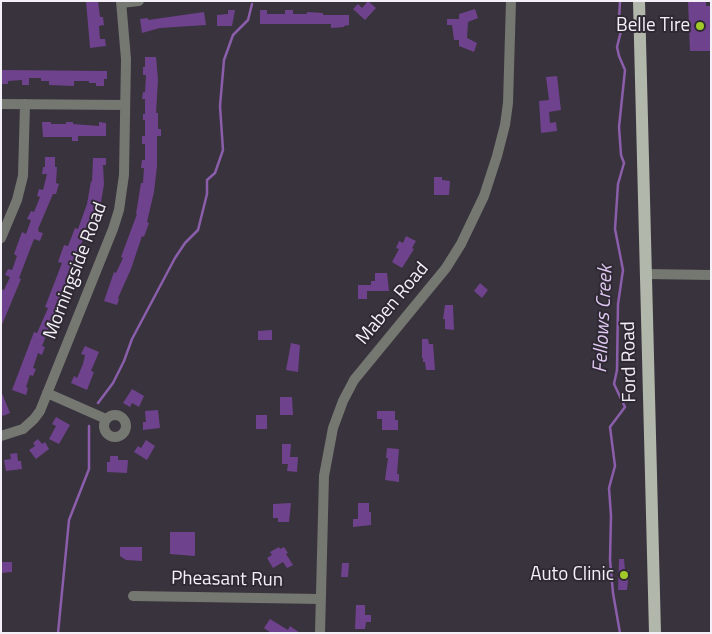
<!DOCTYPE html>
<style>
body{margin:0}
#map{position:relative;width:712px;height:634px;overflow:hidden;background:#39333d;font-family:"Titillium Web",sans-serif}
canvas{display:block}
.frame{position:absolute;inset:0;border:2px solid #f4f0f7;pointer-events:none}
</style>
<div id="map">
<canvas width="712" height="634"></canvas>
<div class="frame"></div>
</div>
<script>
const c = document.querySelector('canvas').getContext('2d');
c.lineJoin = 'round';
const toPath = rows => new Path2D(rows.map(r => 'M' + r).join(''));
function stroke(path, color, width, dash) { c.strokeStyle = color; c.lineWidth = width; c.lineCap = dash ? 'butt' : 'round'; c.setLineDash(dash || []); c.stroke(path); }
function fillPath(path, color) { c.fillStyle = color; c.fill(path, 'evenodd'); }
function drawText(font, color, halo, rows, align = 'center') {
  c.font = font + ' "Titillium Web",sans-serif'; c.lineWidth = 4; c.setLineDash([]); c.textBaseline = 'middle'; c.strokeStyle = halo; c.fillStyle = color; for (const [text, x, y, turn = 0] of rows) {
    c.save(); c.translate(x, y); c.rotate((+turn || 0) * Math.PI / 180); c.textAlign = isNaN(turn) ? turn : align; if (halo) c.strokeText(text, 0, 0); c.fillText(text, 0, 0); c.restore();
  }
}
stroke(toPath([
 [620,1,619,20,622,27,617,47,619,56,625,70,619,127,621,155,624,163,618,184,615,229,623,270,618,304,617,370,614,384,625,407,610,427,615,466,609,488,611,516,610,560,613,593,620,633],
 [98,403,113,383,124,361,132,339,175,258,185,243,198,230,207,194,207,180,215,173,223,150,220,106,224,60,233,35,248,20,252,4],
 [58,633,69,520,89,469,89,426]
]), '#8b5eac', 2.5);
fillPath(toPath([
 [86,1,98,1,100,17,103,17,104,25,99,26,100,39,105,39,106,46,90,48],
 [368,1,376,8,365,20,353,9,358,4,362,8],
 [688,1,706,1,706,6,711,6,710,51,690,51],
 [475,9,478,18,468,22,467,38,477,43,474,52,459,46,459,40,454,40,452,25,447,25,447,19,459,19,459,14],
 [228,10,235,10,232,26,217,26,217,15,228,14],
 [260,10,267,10,267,14,285,14,285,10,293,10,293,14,307,14,307,12,323,13,323,15,349,15,349,25,344,26,344,27,331,28,331,24,260,24],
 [204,12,206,25,160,28,142,33,140,19,148,18,148,20],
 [145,57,156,57,158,80,156,113,158,113,158,129,161,129,161,136,157,136,157,166,154,192,147,222,149,223,144,237,142,236,131,269,118,298,119,299,117,305,104,301,114,272,116,273,123,258,121,257,137,214,136,214,141,183,143,183,144,168,141,168,142,160,145,160,145,144,142,144,142,136,145,136,145,120,143,120,143,114,145,114,145,99,142,99,143,92,145,92,146,75,143,75,143,67,145,67],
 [1,70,107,71,107,79,104,79,104,86,96,86,96,83,89,83,89,81,74,81,74,86,49,85,49,81,41,81,41,78,29,78,29,85,22,85,22,80,8,81,8,84,1,84],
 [557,76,561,110,549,112,550,123,556,122,557,131,541,133,539,101,549,100,546,77],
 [42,122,51,122,51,124,66,124,66,122,73,122,73,124,99,126,99,122,106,123,106,136,78,136,78,141,72,141,72,137,43,137],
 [45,157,55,157,55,167,57,167,56,183,59,184,56,194,53,194,38,229,39,232,43,233,40,241,34,239,19,278,21,279,1,327,1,289,4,290,10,277,5,275,8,269,12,270,17,256,14,254,22,232,26,234,31,220,27,219,31,211,34,212,40,197,37,196,39,189,43,190,47,174,42,174,43,167,45,167],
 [93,158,106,158,106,165,103,165,104,184,101,202,86,238,84,237,79,249,83,250,81,258,75,255,66,281,70,283,67,290,65,289,60,302,63,303,60,310,59,310,50,332,48,331,42,346,45,347,42,355,38,353,33,368,36,369,33,376,30,375,26,387,28,388,26,395,12,390,34,332,37,333,48,308,45,307,62,263,58,262,64,245,68,246,75,228,78,229,87,204,91,181,92,182],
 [434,177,442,177,442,180,450,181,449,195,434,195],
 [406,236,416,241,412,248,414,249,402,268,392,262,399,249,396,248,399,241,403,243],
 [375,273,387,273,389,291,367,291,367,299,358,299,358,285,371,285,371,281,375,281],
 [480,283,488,290,482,298,474,291],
 [445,305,453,305,454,330,445,329,445,319,443,319],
 [272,330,272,340,258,340,258,331],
 [422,339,428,339,429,344,433,344,435,370,426,370,425,362,423,362,423,358,422,358],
 [291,343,300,345,298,372,286,370],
 [85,346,99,352,91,371,94,372,87,390,71,383,74,376,77,378,83,364,85,355,81,354],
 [132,389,144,396,139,407,132,403,130,407,123,403],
 [1,391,10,413,3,416,1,413],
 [280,397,292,397,293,415,280,415],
 [158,410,160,428,143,430,143,422,146,422,145,411],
 [377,411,395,411,395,420,398,420,398,430,382,430,382,419,377,419],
 [256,415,267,415,267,429,256,429],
 [56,417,70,425,59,444,49,439,56,426,52,424],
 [38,439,42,444,45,442,49,449,36,459,29,450,35,446,33,443],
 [146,440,155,446,147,460,134,452,138,446,141,448],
 [282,444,291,444,290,457,298,457,297,472,287,471,288,464,282,464],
 [387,448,399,449,397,474,399,474,399,482,385,480,388,458,386,458],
 [17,453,18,461,21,461,22,469,6,471,4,460,11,459,10,454],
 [110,456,118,456,118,460,128,460,127,473,107,472,107,462,110,462],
 [291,503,289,522,278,522,278,518,273,518,273,504],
 [358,503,369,503,369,512,371,512,371,525,353,527,353,519,358,519],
 [170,532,195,532,195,556,170,554],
 [120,547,142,547,142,561,126,560,120,556],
 [279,547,280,549,284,547,288,553,286,554,293,565,287,568,283,562,273,568,267,558,272,555,270,552],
 [619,559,624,559,625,570,629,570,627,590,618,590],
 [1,562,12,562,12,572,1,573],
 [342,563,349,563,348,577,341,577],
 [356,605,365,605,365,615,371,615,371,622,366,622,365,629,355,629],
 [270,619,288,630,290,626,300,633,271,633,264,628]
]), '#6f428d');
stroke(toPath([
 [121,3,139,1],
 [1,104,125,105],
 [1,238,17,200,23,176,25,104],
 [647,274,711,275],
 [47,393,106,419],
 '104 426a11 11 0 1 1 22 0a11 11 0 1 1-22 0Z',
 [1,436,23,429,34,419,40,411,113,229,119,210,124,175,126,59,121,1],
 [133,596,320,599],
 [320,633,324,476,333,428,343,401,354,380,446,268,461,244,484,196,497,156,505,125,508,103,511,1]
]), '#757771', 10);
stroke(toPath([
 [639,1,655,633]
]), '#b2b7ab', 12);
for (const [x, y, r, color] of [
 [700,26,5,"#a1c92a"],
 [624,575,5,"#a1c92a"]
]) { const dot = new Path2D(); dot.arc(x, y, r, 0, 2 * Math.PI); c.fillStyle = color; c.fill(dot); stroke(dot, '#2f2933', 2); }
drawText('19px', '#f4f0f7', '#2f2933', [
 ["Belle Tire",690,26],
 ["Auto Clinic",614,575]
], 'right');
drawText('19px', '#f4f0f7', '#2f2933', [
 ["Morningside Road",76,271,-69],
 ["Maben Road",393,304,-50],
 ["Ford Road",630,362,-91],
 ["Pheasant Run",227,580,1]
]);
drawText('italic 20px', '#dfc8f2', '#2f2933', [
 ["Fellows Creek",604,319,-87]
]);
</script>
